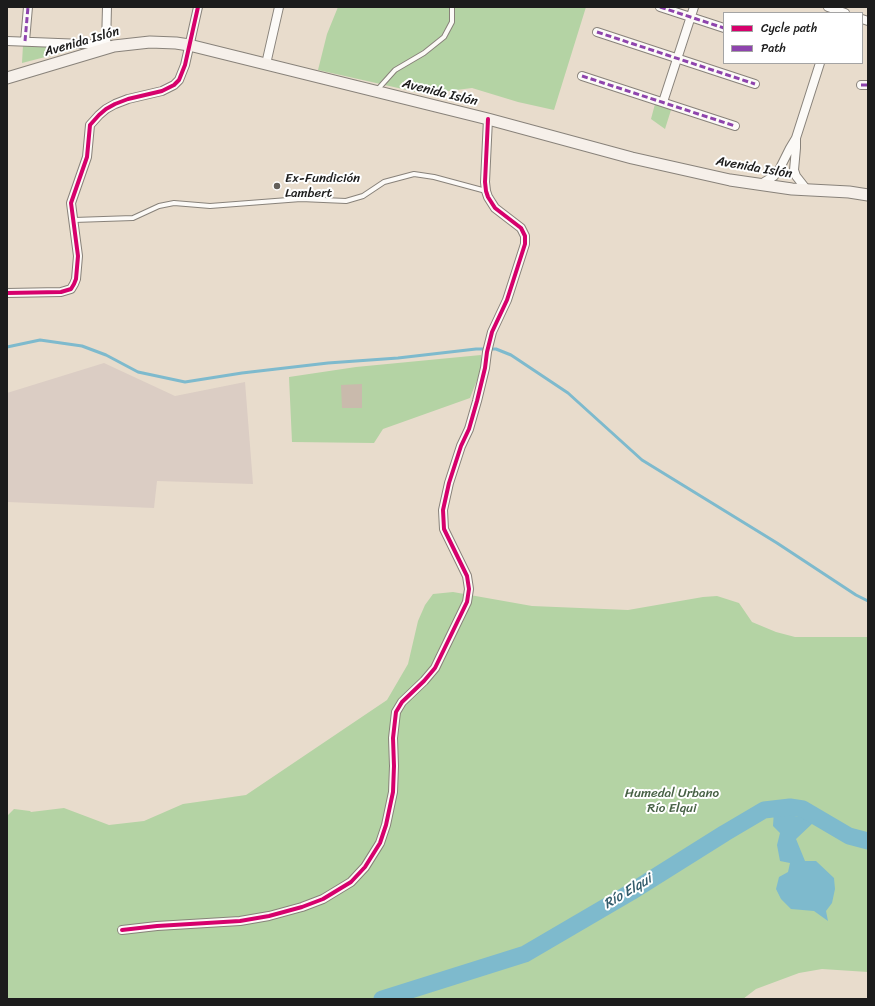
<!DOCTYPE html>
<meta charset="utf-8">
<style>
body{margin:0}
#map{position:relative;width:875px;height:1006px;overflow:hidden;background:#e8dccc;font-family:Sriracha,sans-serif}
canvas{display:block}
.frame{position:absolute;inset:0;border:8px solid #1c1c1c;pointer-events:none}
.legend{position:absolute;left:723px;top:12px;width:140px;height:52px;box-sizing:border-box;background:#fff;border:1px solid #a4a4a4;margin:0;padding:5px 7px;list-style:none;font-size:12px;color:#1c1c1c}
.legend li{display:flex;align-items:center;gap:8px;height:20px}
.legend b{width:20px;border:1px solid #a4a4a4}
</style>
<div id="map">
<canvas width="875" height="1006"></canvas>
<div class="frame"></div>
<ul class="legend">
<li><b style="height:5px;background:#d6006c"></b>Cycle path</li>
<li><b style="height:5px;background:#8e44ad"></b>Path</li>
</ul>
</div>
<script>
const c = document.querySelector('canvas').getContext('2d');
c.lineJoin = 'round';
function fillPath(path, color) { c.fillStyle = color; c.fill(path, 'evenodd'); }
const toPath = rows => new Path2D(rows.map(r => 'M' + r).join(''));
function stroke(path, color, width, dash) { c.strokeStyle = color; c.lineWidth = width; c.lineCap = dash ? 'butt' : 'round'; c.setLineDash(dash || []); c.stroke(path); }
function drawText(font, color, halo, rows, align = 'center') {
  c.font = font + ' Sriracha,sans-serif'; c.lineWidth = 4; c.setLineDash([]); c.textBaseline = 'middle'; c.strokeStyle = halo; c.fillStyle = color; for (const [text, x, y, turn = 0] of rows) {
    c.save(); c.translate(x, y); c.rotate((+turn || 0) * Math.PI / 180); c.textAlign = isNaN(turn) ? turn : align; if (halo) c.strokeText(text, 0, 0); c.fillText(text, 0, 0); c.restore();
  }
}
fillPath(toPath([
 [104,363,175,396,245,382,253,484,157,481,154,508,7,502,7,393]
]), '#dbcdc4');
fillPath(toPath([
 [338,7,586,7,554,110,518,102,472,88,425,94,318,70,327,34],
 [23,45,76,49,22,63],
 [655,104,671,110,665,129,651,119],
 [481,355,481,370,470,398,383,429,374,443,292,442,289,377,356,367],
 [453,592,532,606,628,610,703,597,717,596,739,603,752,622,776,632,795,637,868,637,868,972,822,969,799,973,756,989,743,999,7,999,7,816,14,809,30,811,31,812,64,808,109,825,144,821,183,804,246,795,387,700,408,664,418,621,425,605,433,594]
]), '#b4d3a4');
fillPath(toPath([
 [774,810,798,817,806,816,814,822,796,839,805,861,816,861,834,878,835,889,832,903,826,911,828,921,814,911,791,909,781,899,776,889,779,877,788,872,790,863,780,861,777,845,780,833,773,826]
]), '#7ebacd');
stroke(toPath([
 [7,347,40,340,82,346,106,355,138,372,185,382,242,373,328,363,398,358,476,349,496,349,511,355,568,393,642,460,777,543,856,595,868,601]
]), '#7ebacd', 3);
stroke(toPath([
 [382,999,525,954,631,892,725,833,764,810,790,807,803,809,849,836,868,841]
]), '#7ebacd', 17);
fillPath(toPath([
 [362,384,362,408,342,408,341,385]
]), '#c9baac');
const lane = toPath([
 [378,89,395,70,424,53,444,37,452,22,452,7],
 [74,220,133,218,159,206,174,203,210,206,301,199,346,201,363,196,384,182,414,174,434,177,486,191]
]);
const street = toPath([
 [660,7,724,28],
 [828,7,845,13],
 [862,19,868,21],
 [597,32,755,84],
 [7,41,109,45],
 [25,41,28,7],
 [106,45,107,7],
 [266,64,279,7],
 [582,76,735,126],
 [861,85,868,85],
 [663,102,694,7],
 [796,138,796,148,794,170,796,176,807,190],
 [761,184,774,176,780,168,790,148,796,138,820,63],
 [7,293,61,292,71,289,74,284,76,279,78,256,71,203,87,157,90,125,99,115,106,109,115,104,128,99,162,91,174,85,179,80,185,65,198,7],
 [122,930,157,926,240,921,269,916,302,907,323,899,351,882,365,867,380,843,386,825,393,792,394,766,393,738,396,712,402,702,424,681,435,668,467,602,469,589,467,576,444,529,443,510,449,483,461,446,469,429,477,401,485,368,487,352,492,332,507,300,525,244,525,236,521,228,495,208,488,197,486,191,485,182,488,119]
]);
const secondary = toPath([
 [7,78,114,46,150,42,176,43,189,45,488,119,632,158,730,180,792,189,849,192,868,195]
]);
stroke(lane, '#88827a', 6);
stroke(street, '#88827a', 10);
stroke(secondary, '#88827a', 13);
stroke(lane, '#fcfaf7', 4);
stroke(street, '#fcfaf7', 8);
stroke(secondary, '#f6f0ea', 11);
stroke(toPath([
 [660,7,724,28],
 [597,32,755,84],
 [25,41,28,7],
 [582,76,735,126],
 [861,85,868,85]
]), '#8e44ad', 3, [6, 3]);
stroke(toPath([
 [7,293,61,292,71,289,74,284,76,279,78,256,71,203,87,157,90,125,99,115,106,109,115,104,128,99,162,91,174,85,179,80,185,65,198,7],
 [122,930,157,926,240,921,269,916,302,907,323,899,351,882,365,867,380,843,386,825,393,792,394,766,393,738,396,712,402,702,424,681,435,668,467,602,469,589,467,576,444,529,443,510,449,483,461,446,469,429,477,401,485,368,487,352,492,332,507,300,525,244,525,236,521,228,495,208,488,197,486,191,485,182,488,119]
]), '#d6006c', 4);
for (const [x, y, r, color] of [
 [277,186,4,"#635f5a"]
]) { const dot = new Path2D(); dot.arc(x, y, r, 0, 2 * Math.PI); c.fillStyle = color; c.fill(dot); stroke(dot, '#fff', 1.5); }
drawText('13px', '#1c1c1c', '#fff', [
 ["Avenida Islón",82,42,-16],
 ["Avenida Islón",440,93,14],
 ["Avenida Islón",754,168,10]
]);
drawText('13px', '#1c1c1c', '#fff', [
 ["Ex-Fundición",285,179],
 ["Lambert",285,194]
], 'left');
drawText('13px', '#486246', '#fff', [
 ["Humedal Urbano",672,794],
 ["Río Elqui",672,809]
]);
drawText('italic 14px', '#335c6c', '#fff', [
 ["Río Elqui",628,892,-31]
]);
</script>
